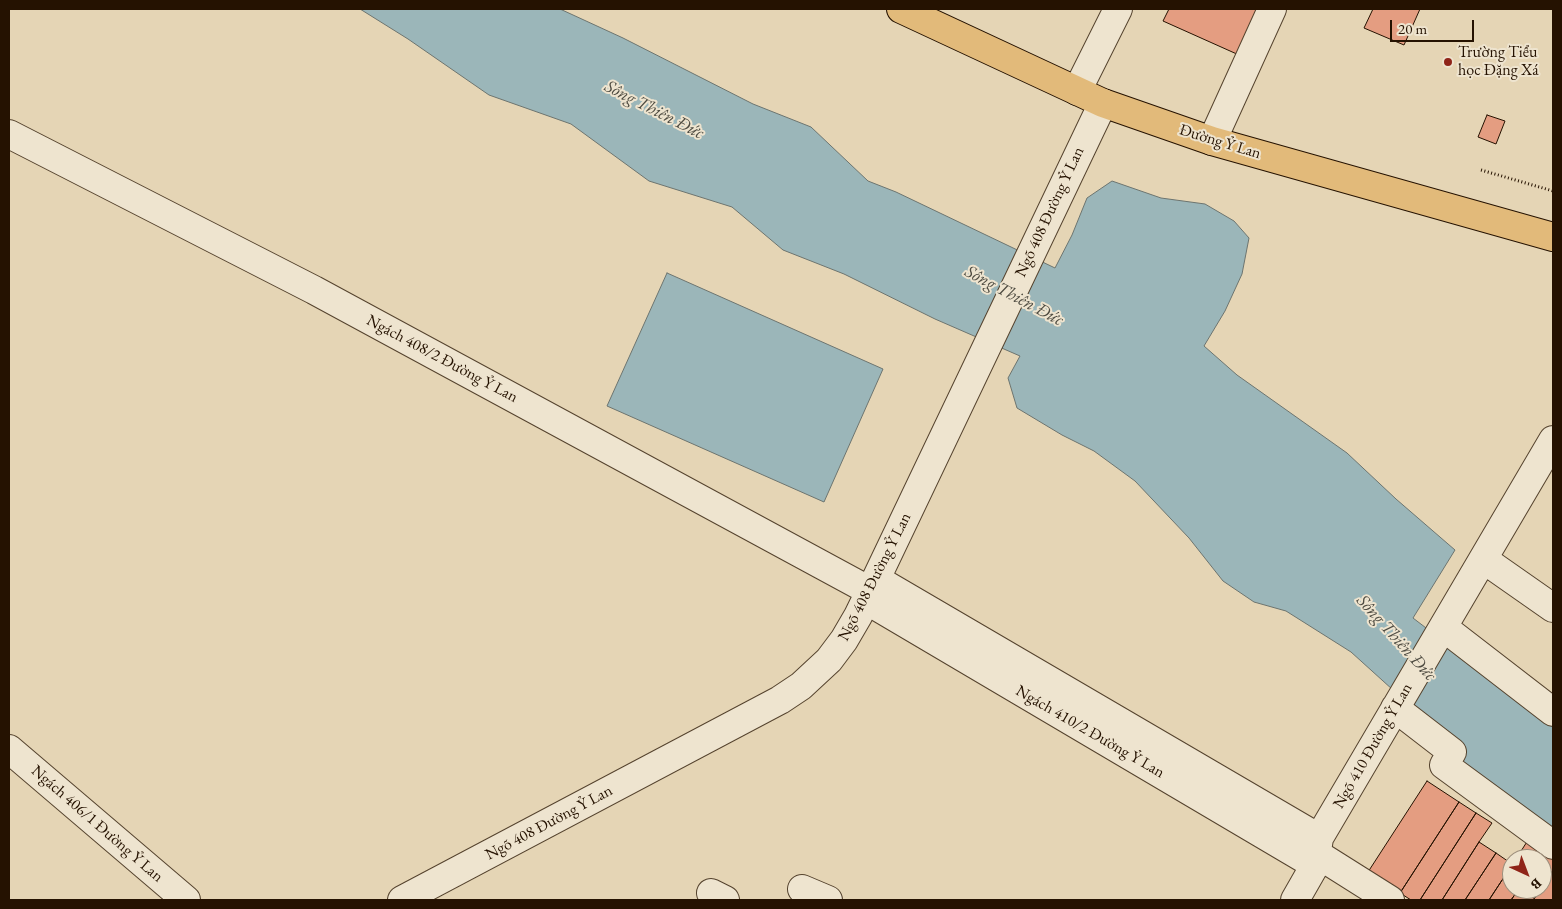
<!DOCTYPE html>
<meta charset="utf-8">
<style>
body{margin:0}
#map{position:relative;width:1562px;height:909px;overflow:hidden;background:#e5d5b5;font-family:"EB Garamond",serif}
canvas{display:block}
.frame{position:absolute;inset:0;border:10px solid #251201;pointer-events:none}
.north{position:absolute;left:1502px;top:849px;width:50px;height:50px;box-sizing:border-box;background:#eee4cf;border:1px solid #9e907d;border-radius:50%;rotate:137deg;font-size:14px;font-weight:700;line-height:20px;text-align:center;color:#251201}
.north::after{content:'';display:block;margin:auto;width:18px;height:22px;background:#8f2418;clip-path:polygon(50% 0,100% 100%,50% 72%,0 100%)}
.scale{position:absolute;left:1390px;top:20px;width:84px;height:22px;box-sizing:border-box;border:2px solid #251201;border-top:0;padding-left:6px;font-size:15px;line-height:18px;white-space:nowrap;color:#251201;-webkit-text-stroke:4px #eee4cf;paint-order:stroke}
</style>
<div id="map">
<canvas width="1562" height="909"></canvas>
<div class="frame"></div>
<div class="north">B</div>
<div class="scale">20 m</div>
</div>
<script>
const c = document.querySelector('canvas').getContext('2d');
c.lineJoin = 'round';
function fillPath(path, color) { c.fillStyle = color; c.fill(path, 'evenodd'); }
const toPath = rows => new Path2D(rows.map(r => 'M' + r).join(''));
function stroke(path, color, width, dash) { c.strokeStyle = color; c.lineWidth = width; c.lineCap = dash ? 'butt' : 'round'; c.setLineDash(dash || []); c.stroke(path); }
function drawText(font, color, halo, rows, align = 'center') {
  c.font = font + ' "EB Garamond",serif'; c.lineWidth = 4; c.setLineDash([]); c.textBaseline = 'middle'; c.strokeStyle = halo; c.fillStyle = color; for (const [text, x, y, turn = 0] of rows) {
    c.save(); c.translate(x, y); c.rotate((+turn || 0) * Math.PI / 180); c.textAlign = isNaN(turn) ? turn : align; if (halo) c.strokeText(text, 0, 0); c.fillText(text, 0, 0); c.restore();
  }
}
const water = toPath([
 [360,9,560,9,623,38,753,104,811,127,868,181,896,192,1055,268,1072,235,1087,198,1112,181,1161,198,1205,204,1234,221,1249,238,1242,274,1225,311,1204,346,1237,375,1347,453,1396,499,1455,550,1413,618,1553,725,1553,840,1448,760,1456,747,1351,652,1286,611,1254,602,1223,581,1189,538,1135,481,1094,451,1062,435,1017,408,1008,378,1020,356,935,319,844,274,783,250,732,207,649,181,571,124,489,95,408,39,360,9],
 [667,273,883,369,824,502,607,406,667,273]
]);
fillPath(water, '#9bb6b9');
stroke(water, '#6c746f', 1);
const building = toPath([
 [1169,9,1260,9,1239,55,1163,21,1169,9],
 [1373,9,1420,9,1404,45,1364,28,1373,9],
 [1487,115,1505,121,1496,144,1478,137,1487,115],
 [1427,781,1459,802,1400,893,1368,872,1427,781],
 [1459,802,1476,813,1420,900,1411,900,1400,893,1459,802],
 [1476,813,1492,823,1479,842,1442,900,1420,900,1476,813],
 [1530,837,1546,847,1538,859,1516,859,1530,837],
 [1479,842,1496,853,1465,900,1442,900,1479,842],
 [1546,847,1553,852,1553,870,1542,887,1542,859,1538,859,1546,847],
 [1496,853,1512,864,1512,865,1489,900,1465,900,1496,853],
 [1512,865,1512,889,1519,889,1511,900,1489,900,1512,865],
 [1553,870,1553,900,1533,900,1542,889,1553,870],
 [1519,889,1541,889,1533,900,1511,900,1519,889]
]);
fillPath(building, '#e49d81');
stroke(building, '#251201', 1);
const minor = toPath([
 [1077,91,1118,9],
 [9,134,314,290,870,591],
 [1212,141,1272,9],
 [1483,559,1553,608],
 [876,579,1319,838],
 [866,600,1315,865],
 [1443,627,1553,712],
 [1395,708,1452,752,1444,765,1553,845],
 [9,749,186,900],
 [1317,854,1390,900],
 [802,889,828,900],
 [711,893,725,900],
 [402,900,780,700,801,686,829,660,844,640,858,616,876,579,1103,103],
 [1295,900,1315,865,1319,838,1553,440]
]);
const major = toPath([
 [901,9,1103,103,1212,141,1553,237]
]);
stroke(minor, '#55432e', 30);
stroke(major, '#251201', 30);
stroke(toPath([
 [1481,170,1553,191]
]), '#251201', 3, [1, 2.5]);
stroke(minor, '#eee4cf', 28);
stroke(major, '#e2ba7a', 28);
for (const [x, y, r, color] of [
 [1448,62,5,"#8f2418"]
]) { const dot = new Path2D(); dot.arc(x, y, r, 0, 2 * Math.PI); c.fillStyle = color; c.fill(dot); stroke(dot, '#eee4cf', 2); }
drawText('16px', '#251201', '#eee4cf', [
 ["Trường Tiểu",1458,53],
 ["học Đặng Xá",1458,71]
], 'left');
drawText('16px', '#251201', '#eee4cf', [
 ["Đường Ỷ Lan",1220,142,17],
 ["Ngõ 408 Đường Ỷ Lan",1050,212,-65],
 ["Ngách 408/2 Đường Ỷ Lan",442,359,28],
 ["Ngõ 408 Đường Ỷ Lan",875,577,-63],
 ["Ngách 410/2 Đường Ỷ Lan",1090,732,30],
 ["Ngõ 410 Đường Ỷ Lan",1373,746,-60],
 ["Ngõ 408 Đường Ỷ Lan",549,823,-28],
 ["Ngách 406/1 Đường Ỷ Lan",97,824,41]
]);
drawText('italic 18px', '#4e4b41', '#eee4cf', [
 ["Sông Thiên Đức",654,110,27],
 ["Sông Thiên Đức",1014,296,28],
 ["Sông Thiên Đức",1396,638,48]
]);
</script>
